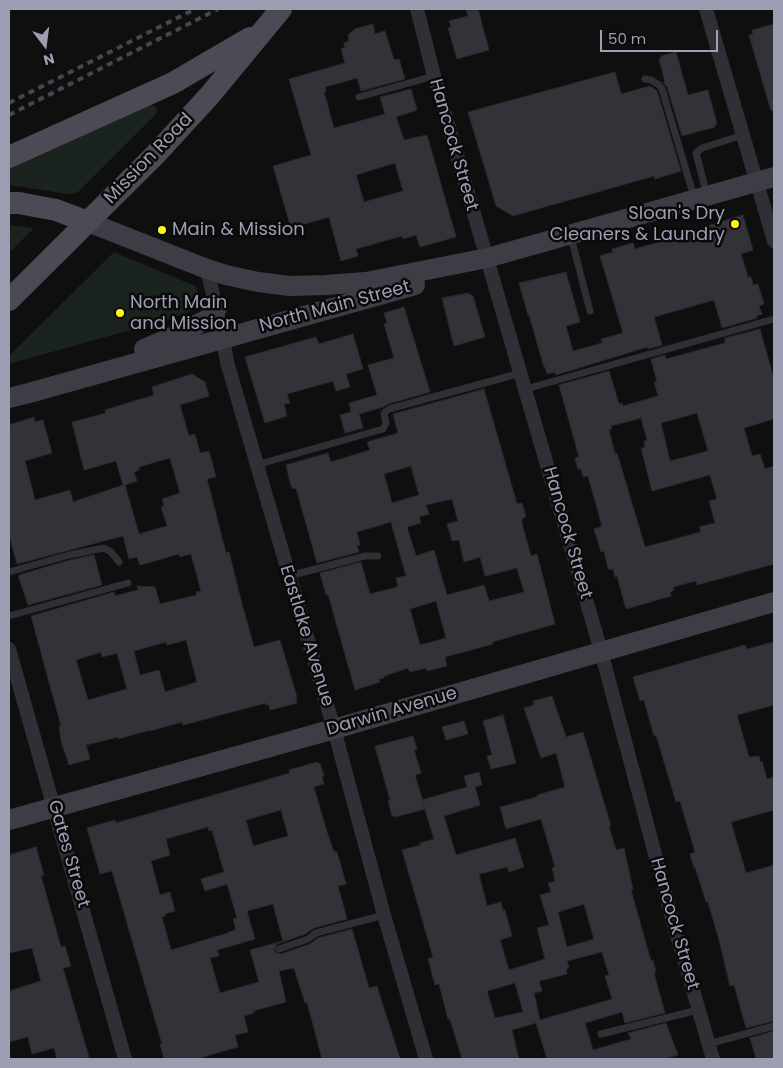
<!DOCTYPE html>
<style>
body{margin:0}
#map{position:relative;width:783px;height:1068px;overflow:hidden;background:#0f0f10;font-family:Poppins,sans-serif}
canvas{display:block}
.frame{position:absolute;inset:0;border:10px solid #9e9eb3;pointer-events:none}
.north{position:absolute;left:20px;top:20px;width:50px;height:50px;-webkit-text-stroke:4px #0a0a0b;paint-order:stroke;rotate:165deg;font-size:14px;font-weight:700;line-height:20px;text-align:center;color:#9e9eb3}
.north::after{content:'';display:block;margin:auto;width:18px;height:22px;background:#9e9eb3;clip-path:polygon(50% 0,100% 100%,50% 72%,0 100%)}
.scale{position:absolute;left:600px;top:30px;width:118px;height:22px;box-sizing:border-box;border:2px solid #9e9eb3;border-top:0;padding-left:6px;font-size:15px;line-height:18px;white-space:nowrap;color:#9e9eb3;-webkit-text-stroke:4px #0a0a0b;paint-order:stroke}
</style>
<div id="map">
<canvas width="783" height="1068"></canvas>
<div class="frame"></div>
<div class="north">N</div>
<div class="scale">50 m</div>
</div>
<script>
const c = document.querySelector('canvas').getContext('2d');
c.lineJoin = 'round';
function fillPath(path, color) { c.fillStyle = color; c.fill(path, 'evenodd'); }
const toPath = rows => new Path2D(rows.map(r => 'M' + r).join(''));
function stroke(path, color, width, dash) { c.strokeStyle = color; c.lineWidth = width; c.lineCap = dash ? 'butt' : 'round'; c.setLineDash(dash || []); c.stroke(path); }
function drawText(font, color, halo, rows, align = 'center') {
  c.font = font + ' Poppins,sans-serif'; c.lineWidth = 5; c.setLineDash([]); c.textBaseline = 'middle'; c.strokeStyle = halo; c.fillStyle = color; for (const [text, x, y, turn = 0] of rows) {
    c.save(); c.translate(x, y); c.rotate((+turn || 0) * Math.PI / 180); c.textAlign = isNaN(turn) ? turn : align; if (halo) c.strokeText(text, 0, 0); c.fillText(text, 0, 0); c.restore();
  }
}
fillPath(toPath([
 [149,105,156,107,157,113,77,193,68,194,9,185,9,166],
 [9,225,34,228,9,253],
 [114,252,195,286,199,293,200,301,198,306,193,310,184,314,166,320,9,364,9,356]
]), '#1b231e');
const building = toPath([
 [466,9,478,9,489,50,457,59,448,28,451,27,449,21,468,16,466,9],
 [373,24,375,34,385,31,394,60,399,59,405,79,361,91,357,78,325,87,326,91,324,92,334,128,385,114,380,97,411,89,417,110,396,117,404,140,427,135,456,237,420,247,416,235,403,239,402,236,356,249,358,256,341,261,329,217,291,228,273,166,311,155,289,79,345,63,341,49,345,47,344,43,349,41,348,35,355,29,373,24],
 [395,163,403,191,364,202,356,175,395,163],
 [774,24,774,110,771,111,749,35,753,34,752,30,774,24],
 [676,52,688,95,708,90,717,124,715,125,715,127,682,136,667,87,663,82,665,82,659,59,661,58,661,56,676,52],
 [615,72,621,94,650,86,657,91,681,171,655,179,654,176,513,216,496,206,468,112,615,72],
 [743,215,753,250,741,254,748,277,751,277,753,285,758,284,764,304,759,306,762,314,756,316,757,318,722,328,714,300,654,317,662,345,648,349,647,347,556,375,555,372,547,374,545,367,544,367,529,315,528,315,519,283,566,272,580,322,566,326,573,351,602,343,601,339,623,333,600,256,613,252,612,249,633,243,635,249,705,229,704,227,743,215],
 [468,293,473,296,485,337,454,346,442,298,468,293],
 [404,307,430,392,388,404,383,407,359,414,363,428,345,433,340,415,351,412,349,403,377,395,368,365,394,358,384,324,387,323,384,313,404,307],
 [760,329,774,379,774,419,744,428,752,456,760,454,765,469,774,466,774,564,697,585,696,581,673,587,674,590,670,592,671,596,626,609,617,576,615,577,613,569,610,570,608,568,604,551,601,552,594,529,602,526,588,476,583,477,581,469,578,469,575,458,579,457,559,385,609,371,619,404,622,403,623,406,658,396,654,382,657,382,651,359,665,355,666,359,725,343,725,338,760,329],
 [697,413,708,451,670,461,661,423,697,413],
 [641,418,647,440,644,441,645,447,641,448,652,491,710,475,717,499,709,501,715,523,699,527,701,532,645,547,617,453,615,454,609,430,612,429,611,426,641,418],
 [353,334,363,369,346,374,350,387,336,391,333,381,287,394,290,403,284,404,287,416,265,423,245,357,316,337,319,344,353,334],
 [192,374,205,382,209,396,180,405,189,436,195,434,200,453,209,451,216,477,207,479,226,553,229,552,242,604,254,647,280,640,297,697,296,697,297,703,270,710,269,705,266,705,266,703,183,725,182,722,150,731,150,730,118,739,118,737,86,745,90,759,69,765,61,741,59,726,61,726,31,616,114,592,115,596,138,590,137,586,155,587,160,604,197,595,196,592,201,591,191,554,180,557,179,554,140,565,137,557,129,559,123,536,17,564,9,535,9,425,34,417,35,422,43,420,52,453,25,461,35,500,70,490,73,502,123,485,116,461,84,470,72,422,106,413,105,410,154,395,152,387,192,374],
 [170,458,180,493,162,499,164,506,161,507,167,526,139,534,125,485,137,481,134,472,139,470,139,467,170,458],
 [186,640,197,682,165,692,159,670,140,675,134,651,166,642,167,645,186,640],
 [101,652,102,657,117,653,127,689,88,700,76,660,101,652],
 [484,389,517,504,522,503,526,517,522,518,522,524,531,556,537,554,555,624,492,642,493,644,445,657,447,666,427,671,426,668,410,672,408,668,384,676,384,678,379,679,380,682,355,690,328,594,326,595,320,573,361,562,370,594,398,587,396,578,406,576,391,522,357,532,360,545,357,546,359,552,317,563,296,488,293,489,291,486,286,465,328,453,331,462,370,450,367,442,398,433,393,414,484,389],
 [411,466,419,495,392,503,384,474,411,466],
 [452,499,458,521,447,524,452,541,459,540,464,562,480,557,485,576,517,568,524,592,489,601,484,585,447,595,434,550,416,556,407,527,421,523,419,517,429,514,426,505,452,499],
 [436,601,446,638,420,645,410,609,436,601],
 [94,555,102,585,28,605,19,578,19,575,70,560,94,555],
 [774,642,774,705,737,715,749,757,759,756,760,762,762,761,767,779,774,777,774,810,731,822,746,873,774,865,774,1021,746,1028,734,985,730,986,719,940,708,902,706,902,695,867,694,868,690,854,695,852,680,801,676,802,656,735,654,736,644,700,640,701,633,677,745,645,747,649,774,642],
 [552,696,566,737,583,732,611,826,609,827,616,850,624,848,633,889,631,890,651,961,653,960,656,972,654,973,665,1013,625,1023,622,1012,585,1023,593,1050,631,1039,628,1033,666,1023,678,1055,664,1059,547,1059,536,1023,512,1030,519,1059,462,1059,450,1019,448,1019,439,984,435,985,428,959,433,957,402,850,421,845,420,843,434,839,422,800,467,787,464,776,479,772,482,785,475,787,480,805,444,816,456,855,515,838,524,867,509,872,507,867,479,874,487,906,501,902,503,910,505,910,512,936,500,940,509,970,545,959,537,928,549,925,540,895,551,892,548,883,555,881,552,868,555,867,541,819,506,829,500,807,537,797,537,795,565,787,556,753,541,758,524,708,534,705,533,701,552,696],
 [584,904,594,939,567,947,558,912,584,904],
 [602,952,609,975,605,976,612,999,540,1020,534,993,542,991,539,981,567,974,566,969,569,968,567,961,602,952],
 [515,983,523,1012,495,1018,487,991,515,983],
 [503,715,516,763,491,769,487,756,492,755,483,721,503,715],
 [464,721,468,734,446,740,442,727,464,721],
 [413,736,417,749,414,750,421,773,415,775,425,809,395,817,395,816,392,816,388,801,390,800,375,746,413,736],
 [317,762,318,764,320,763,324,776,322,777,324,784,314,787,326,829,334,852,337,852,346,884,338,886,347,919,314,928,305,934,277,944,274,950,276,953,281,954,310,944,318,938,352,929,369,988,377,986,400,1059,322,1059,307,1002,305,1003,294,968,279,971,286,1002,253,1011,254,1013,244,1016,248,1032,235,1035,238,1047,196,1059,164,1059,160,1044,162,1044,112,871,100,874,87,828,115,820,116,823,256,783,290,773,289,770,317,762],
 [281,810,288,836,253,846,246,820,281,810],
 [208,827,209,831,212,830,224,872,201,879,205,891,227,884,237,918,233,919,236,930,228,932,228,933,171,950,162,917,165,916,165,914,175,911,170,892,160,895,151,861,170,855,166,839,208,827],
 [273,904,283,941,250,950,259,982,220,993,210,958,219,956,217,950,255,939,247,911,273,904],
 [36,847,44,875,41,876,61,947,65,946,71,966,63,968,89,1057,81,1059,57,1059,54,1048,32,1054,28,1037,9,1042,9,991,41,981,32,948,9,953,9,855,36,847],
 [774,1031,774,1059,756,1059,750,1038,774,1031]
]);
fillPath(building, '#333238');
stroke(building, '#2a282c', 1);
stroke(toPath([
 [645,79,651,80,659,85,662,89,694,197],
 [359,97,434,76],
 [707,195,696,153,702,148,743,135],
 [571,237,590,311],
 [526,389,774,319],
 [256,465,383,429,386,423,384,413,389,409,521,373],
 [9,572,69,555,104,548,111,552,119,562],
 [289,576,365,556,378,556],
 [9,616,128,583],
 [279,949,308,939,316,933,384,915],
 [601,1034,698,1010],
 [708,1044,774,1026]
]), '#302f35', 7);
stroke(toPath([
 [417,9,434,76,601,651,672,918,713,1059],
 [706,9,774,241],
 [207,269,221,328,227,362,334,729,384,915,426,1059],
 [9,649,125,1059]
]), '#302f35', 14);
stroke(toPath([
 [88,222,207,269,226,275,258,282,290,286,326,285,366,282,487,258,774,177],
 [144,349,170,338,210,318,217,308],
 [9,398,29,393,415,285],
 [9,820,334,729,774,602]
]), '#3e3d46', 20);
stroke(toPath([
 [9,157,173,83,250,38],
 [9,203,19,203,56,210,88,222],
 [9,300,155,155,210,95,281,9]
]), '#4c4b55', 22);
stroke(toPath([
 [9,103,195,9],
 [9,115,218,9]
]), '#47464f', 4, [6, 5]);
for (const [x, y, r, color] of [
 [735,224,5,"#fff918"],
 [162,230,5,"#fff918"],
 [120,313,5,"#fff918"]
]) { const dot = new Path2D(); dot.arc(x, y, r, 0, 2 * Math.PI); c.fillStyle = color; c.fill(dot); stroke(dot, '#0a0a0b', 2); }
drawText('18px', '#9e9eb3', '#0a0a0b', [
 ["Hancock Street",453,145,74],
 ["Mission Road",149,159,-46],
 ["North Main Street",335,307,-15],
 ["Hancock Street",567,533,74],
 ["Eastlake Avenue",306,636,73],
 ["Darwin Avenue",392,712,-16],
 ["Gates Street",68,854,74],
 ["Hancock Street",674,924,74]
]);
drawText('18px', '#9e9eb3', '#0a0a0b', [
 ["Sloan's Dry",725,214,"right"],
 ["Cleaners & Laundry",725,235,"right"],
 ["Main & Mission",172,230],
 ["North Main",130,303],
 ["and Mission",130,324]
], 'left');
</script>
